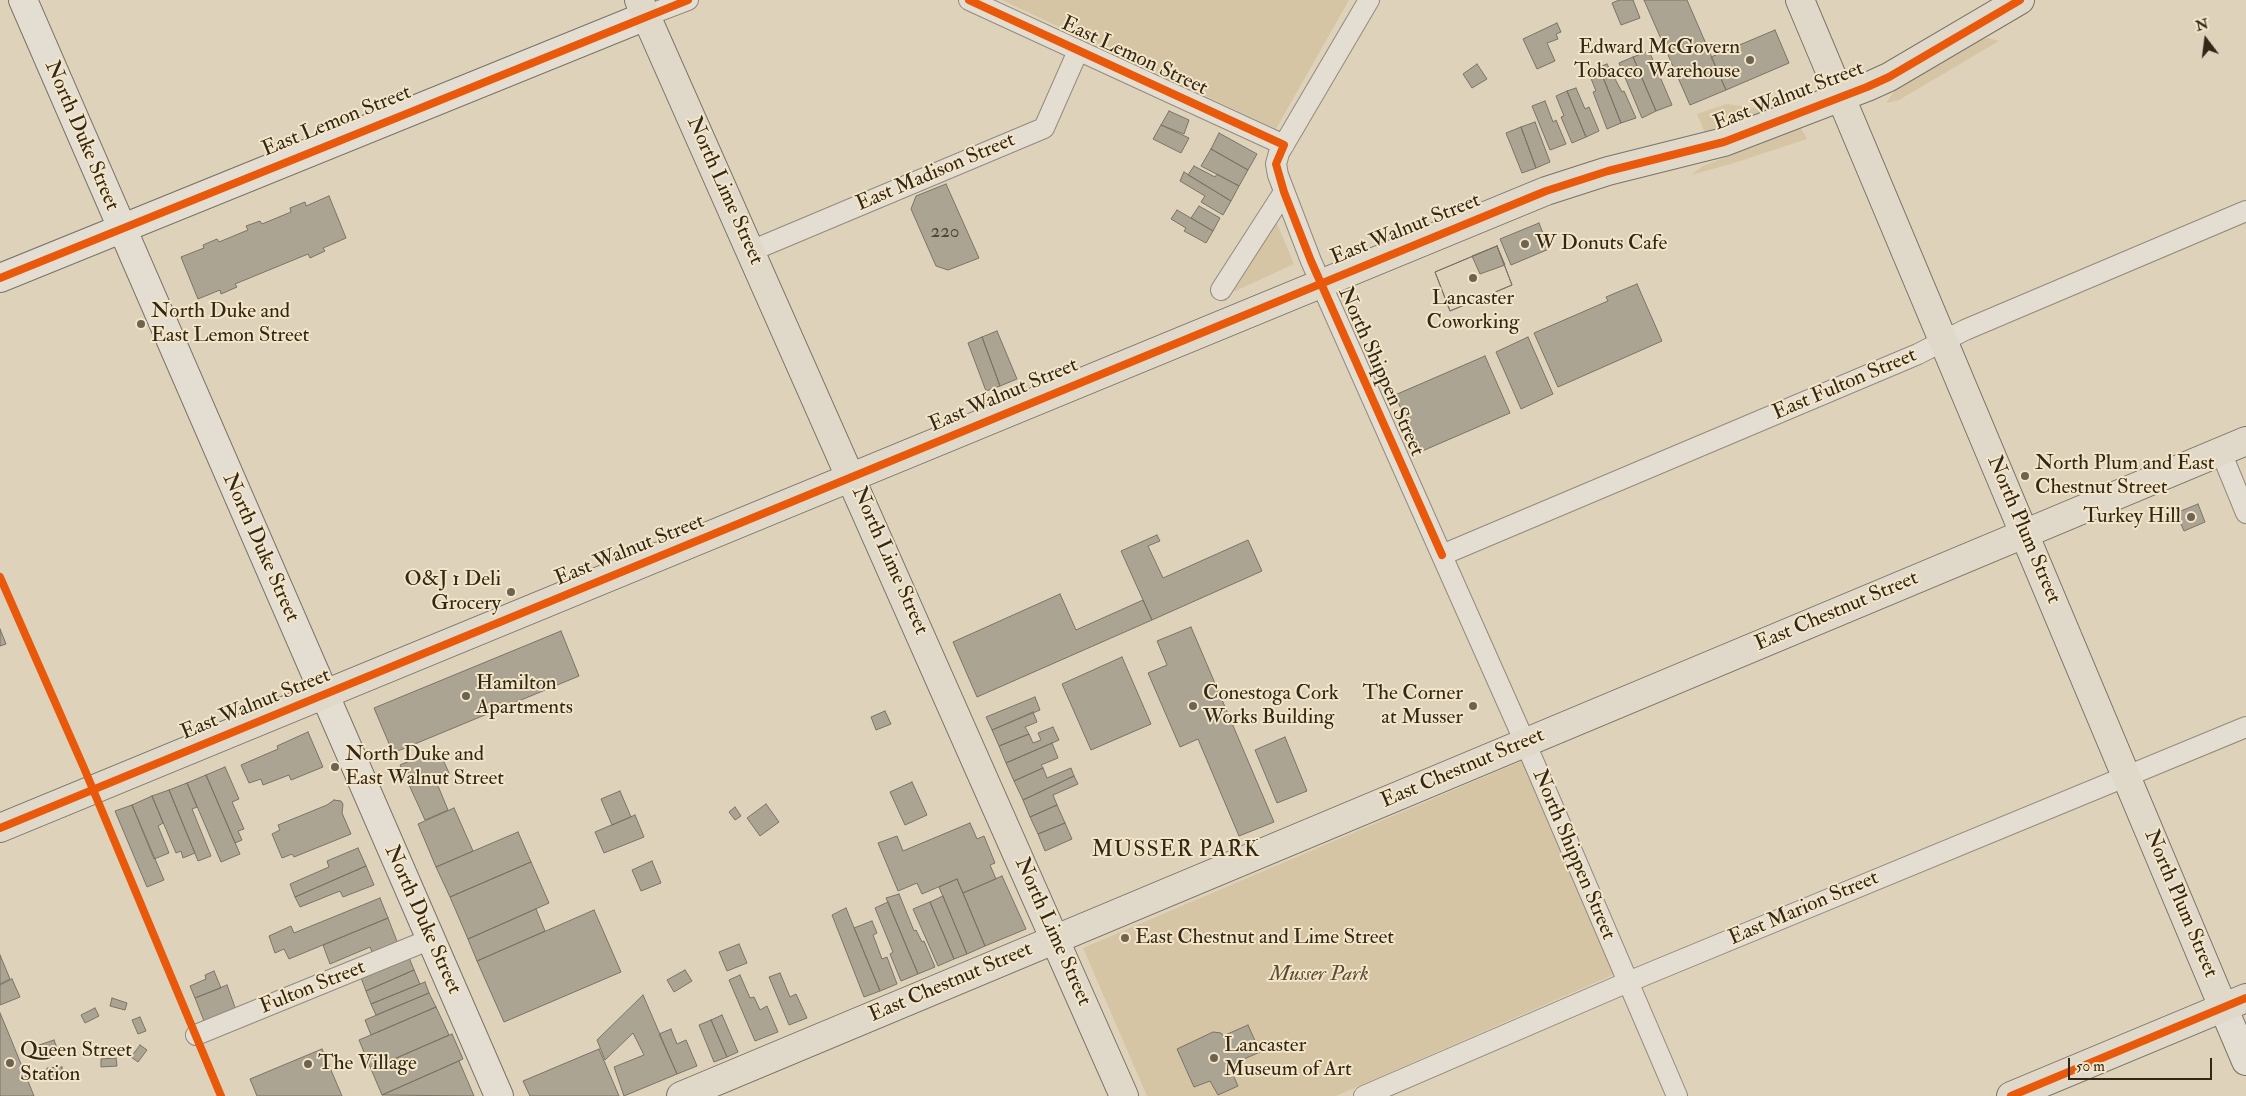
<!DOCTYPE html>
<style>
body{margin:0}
#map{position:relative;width:2246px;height:1096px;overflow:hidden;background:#ded2ba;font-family:"IM FELL Double Pica",serif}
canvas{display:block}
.north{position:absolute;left:2181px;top:15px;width:50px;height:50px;-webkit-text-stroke:4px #f3e6c8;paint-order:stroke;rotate:345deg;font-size:14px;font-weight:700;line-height:20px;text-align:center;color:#322617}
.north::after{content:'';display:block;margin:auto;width:18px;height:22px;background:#322617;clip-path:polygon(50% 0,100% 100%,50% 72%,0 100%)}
.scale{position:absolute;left:2068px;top:1058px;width:144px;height:22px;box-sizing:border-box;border:2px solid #322617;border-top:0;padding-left:6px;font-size:15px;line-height:18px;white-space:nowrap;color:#322617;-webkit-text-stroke:4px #f3e6c8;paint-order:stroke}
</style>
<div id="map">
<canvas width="2246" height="1096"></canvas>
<div class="north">N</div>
<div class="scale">50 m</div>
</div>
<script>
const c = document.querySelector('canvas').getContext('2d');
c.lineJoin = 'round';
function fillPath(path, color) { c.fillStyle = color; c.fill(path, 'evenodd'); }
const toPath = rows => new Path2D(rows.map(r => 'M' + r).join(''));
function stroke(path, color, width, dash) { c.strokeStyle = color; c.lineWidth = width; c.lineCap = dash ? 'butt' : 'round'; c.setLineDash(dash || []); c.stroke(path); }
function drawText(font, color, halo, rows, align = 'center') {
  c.font = font + ' "IM FELL Double Pica",serif'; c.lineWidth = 4; c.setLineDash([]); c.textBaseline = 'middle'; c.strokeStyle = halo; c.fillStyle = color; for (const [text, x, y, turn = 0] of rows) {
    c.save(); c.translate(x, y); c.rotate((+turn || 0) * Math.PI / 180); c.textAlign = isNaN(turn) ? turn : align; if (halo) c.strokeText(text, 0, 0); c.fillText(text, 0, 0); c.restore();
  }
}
fillPath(toPath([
 [1002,0,1349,0,1276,129],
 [1988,38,1999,41,1899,100,1886,103,1895,90,1975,41],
 [1726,104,1762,109,1781,107,1714,136,1705,133,1697,114],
 [1801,128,1807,139,1734,163,1691,175,1703,166],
 [1276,221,1294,264,1231,293],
 [1522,761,1615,974,1336,1096,1147,1096,1083,948]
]), '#d5c5a4');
const building = toPath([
 [1619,0,1633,0,1640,18,1621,25,1612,3,1619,0],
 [1644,0,1687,0,1726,90,1690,105,1644,0],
 [1557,23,1561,32,1556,34,1558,39,1547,43,1555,61,1537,69,1523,39,1557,23],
 [1775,30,1789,63,1726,90,1711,57,1775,30],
 [1649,51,1672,105,1656,111,1633,57,1649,51],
 [1633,57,1656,111,1642,118,1619,63,1633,57],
 [1477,64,1487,79,1472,88,1463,74,1477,64],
 [1607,64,1622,92,1624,91,1636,118,1621,123,1599,67,1607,64],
 [1599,67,1621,123,1607,129,1593,92,1596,91,1588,71,1599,67],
 [1576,88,1585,109,1589,107,1599,131,1586,137,1567,91,1576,88],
 [1567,91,1586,137,1572,143,1561,117,1564,116,1556,96,1567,91],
 [1545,101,1553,122,1556,120,1566,144,1550,150,1532,106,1545,101],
 [1169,111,1189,120,1184,134,1161,125,1169,111],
 [1535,122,1550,162,1536,168,1521,127,1535,122],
 [1161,125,1189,138,1181,153,1153,139,1161,125],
 [1521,127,1536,168,1522,173,1506,133,1521,127],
 [1219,133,1257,154,1248,170,1211,149,1219,133],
 [1211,149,1248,170,1239,186,1201,166,1211,149],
 [1194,166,1215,177,1217,174,1239,186,1231,201,1188,175,1194,166],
 [1184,172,1231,201,1223,215,1201,202,1205,196,1180,181,1184,172],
 [946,184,979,258,948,270,936,266,911,209,916,196,946,184],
 [329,196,346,238,323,248,325,251,310,258,308,254,235,284,237,287,221,294,220,290,198,299,181,257,204,248,203,245,217,239,219,242,248,230,246,226,260,221,262,224,291,212,290,208,305,202,306,206,329,196],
 [1199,206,1220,218,1213,231,1191,218,1199,206],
 [1177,210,1213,231,1206,243,1184,231,1186,228,1171,219,1177,210],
 [1539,223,1549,249,1511,265,1500,239,1539,223],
 [1497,246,1505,265,1480,274,1472,256,1497,246],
 [1497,246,1512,285,1450,311,1435,272,1497,246],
 [1497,246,1512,285,1450,311,1435,272,1497,246],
 [1637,284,1662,341,1558,387,1534,333,1608,301,1606,297,1637,284],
 [997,331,1017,379,1000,386,982,337,997,331],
 [982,337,1000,386,986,391,968,343,982,337],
 [1528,337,1553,394,1521,409,1496,352,1528,337],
 [1485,356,1510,413,1420,452,1395,395,1485,356],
 [2198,504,2205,522,2184,531,2176,513,2198,504],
 [1157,535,1160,541,1148,546,1163,578,1248,540,1262,571,1152,620,1121,551,1157,535],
 [1060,594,1076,630,1143,600,1152,620,977,697,953,642,1060,594],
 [1191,627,1274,822,1239,836,1198,739,1180,747,1148,673,1167,665,1157,641,1191,627],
 [0,629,6,644,0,646,0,629],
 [561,631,579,676,393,753,374,708,561,631],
 [1122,657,1151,724,1091,750,1062,684,1122,657],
 [1035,697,1040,710,992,730,986,717,1035,697],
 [885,711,891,724,876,730,871,717,885,711],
 [1033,712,1037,722,1025,727,1029,734,999,746,992,730,1033,712],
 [1053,727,1059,740,1006,763,999,746,1029,734,1033,743,1041,740,1038,733,1053,727],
 [308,732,323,767,291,780,289,775,263,785,261,779,249,783,241,765,278,749,277,746,308,732],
 [1285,737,1307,791,1277,803,1255,750,1285,737],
 [1052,743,1058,758,1041,765,1043,768,1014,781,1006,763,1052,743],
 [438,749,450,775,436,781,448,810,425,820,400,765,438,749],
 [225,767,239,799,232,802,244,829,238,831,242,840,235,843,206,775,225,767],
 [1043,768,1047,778,1071,768,1074,776,1023,800,1014,781,1043,768],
 [206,775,240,854,221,862,187,783,206,775],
 [1074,776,1078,784,1053,795,1057,805,1030,817,1023,800,1074,776],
 [912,782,927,815,905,825,890,792,912,782],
 [187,783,197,807,192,809,211,856,198,861,169,790,187,783],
 [169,790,195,853,183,858,181,851,176,853,152,796,169,790],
 [620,791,631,817,612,825,601,799,620,791],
 [152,796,163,823,158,826,169,853,154,859,132,805,152,796],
 [334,800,341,801,343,804,342,813,351,834,294,857,292,854,282,858,272,834,280,830,278,825,327,805,334,800],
 [766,804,779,822,760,836,747,818,766,804],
 [132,805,164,880,147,887,115,811,132,805],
 [1057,805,1065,823,1038,834,1030,817,1057,805],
 [735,807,741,816,735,820,729,812,735,807],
 [454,808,473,851,436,867,418,824,454,808],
 [635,815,644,837,604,853,595,832,635,815],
 [970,823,977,839,984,836,995,863,990,865,996,879,963,893,957,879,922,894,917,883,898,891,878,843,897,836,903,851,970,823],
 [1065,823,1072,839,1045,851,1038,834,1065,823],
 [518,832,531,862,450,897,436,867,518,832],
 [358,848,366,866,295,897,290,884,329,867,327,861,358,848],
 [652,861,661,883,641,891,632,870,652,861],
 [531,862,549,903,468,939,450,897,531,862],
 [366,866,374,885,343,897,340,891,300,907,295,897,366,866],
 [1002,876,1026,929,985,946,963,893,1002,876],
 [957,879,985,946,967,954,939,887,957,879],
 [899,894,914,931,916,930,922,942,924,941,935,967,918,974,886,898,899,894],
 [943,896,967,954,954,959,930,902,943,896],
 [380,898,388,918,289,959,284,949,275,953,269,936,291,926,294,933,380,898],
 [888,902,918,974,901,981,890,954,893,952,875,908,888,902],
 [930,902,954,959,938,966,913,909,930,902],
 [846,908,880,991,864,997,832,915,846,908],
 [536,909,545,931,477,961,468,939,536,909],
 [594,910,621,972,504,1022,477,961,594,910],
 [388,918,398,944,373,954,370,947,330,964,323,945,388,918],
 [872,921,877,933,873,935,882,959,887,957,897,984,880,991,854,928,872,921],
 [739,944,747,963,727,971,719,952,739,944],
 [0,955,10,979,0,984,0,955],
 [408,955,414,970,366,991,360,975,408,955],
 [414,970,420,984,371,1004,366,991,414,970],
 [685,970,692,981,674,992,667,980,685,970],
 [214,971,221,988,195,998,190,986,206,979,205,975,214,971],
 [780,973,790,997,796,994,807,1018,789,1025,769,977,780,973],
 [740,975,750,998,754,997,760,1010,767,1006,778,1032,755,1041,729,980,740,975],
 [12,979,20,997,0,1005,0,985,12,979],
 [425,982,429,993,376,1015,371,1004,425,982],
 [227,985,237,1013,206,1026,195,998,227,985],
 [429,993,436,1007,371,1035,365,1020,429,993],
 [643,995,677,1074,624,1096,614,1067,644,1055,633,1033,605,1060,597,1040,643,995],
 [112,998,127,1003,125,1010,110,1006,112,998],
 [436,1007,449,1035,371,1069,359,1040,436,1007],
 [95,1008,99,1016,85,1023,81,1015,95,1008],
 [0,1013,8,1032,34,1096,0,1096,0,1013],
 [722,1015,738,1052,727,1057,711,1020,722,1015],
 [140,1017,146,1031,138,1034,132,1020,140,1017],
 [711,1020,727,1057,714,1062,699,1025,711,1020],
 [1248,1025,1260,1052,1235,1063,1234,1069,1231,1070,1238,1086,1218,1095,1210,1081,1194,1087,1177,1049,1213,1032,1221,1033,1223,1036,1248,1025],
 [671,1029,677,1044,686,1040,697,1066,677,1074,659,1034,671,1029],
 [452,1034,463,1059,382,1095,371,1069,452,1034],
 [54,1040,57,1048,42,1053,39,1045,54,1040],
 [140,1045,147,1050,138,1062,131,1057,140,1045],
 [322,1049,342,1096,257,1096,250,1079,322,1049],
 [599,1049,619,1096,530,1096,523,1081,599,1049],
 [116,1058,117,1066,101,1067,101,1059,116,1058],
 [459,1061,474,1096,382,1095,459,1061],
 [62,1067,63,1075,47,1077,47,1068,62,1067]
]);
fillPath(building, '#aca493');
stroke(building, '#7a7365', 1);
const street = toPath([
 [969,0,1284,145],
 [1369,0,1279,153,1276,164,1278,175,1311,261,1535,765,1677,1096],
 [646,16,688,0],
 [751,251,1044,128,1078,51],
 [1221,290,1284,192],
 [2221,452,2246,513],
 [1442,555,1918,354,1965,330,2246,211],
 [196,1035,431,939],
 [1364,1096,1628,982,2246,727]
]);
const secondary = toPath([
 [23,0,499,1096],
 [0,278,646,16],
 [2223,1007,2246,1061]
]);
const primary = toPath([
 [1800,0,2223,1007],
 [0,828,1546,191,1608,171,1724,142,1867,87,1889,77,2020,0],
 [681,1096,2246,441],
 [2011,1096,2246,998]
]);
const highway = toPath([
 [639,0,1124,1096]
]);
stroke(street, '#938a7b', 22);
stroke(secondary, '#7a7365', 30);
stroke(primary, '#7a7365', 30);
stroke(highway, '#7a7365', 30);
stroke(street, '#e4ded2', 20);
stroke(secondary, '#e4ded2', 28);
stroke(primary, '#e0d9ca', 28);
stroke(highway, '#e0d9ca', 28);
stroke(toPath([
 [969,0,1284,145,1276,164,1284,192,1311,261,1442,555],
 [0,278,688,0],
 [0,577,84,768,221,1096],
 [0,828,1546,191,1608,171,1724,142,1867,87,1889,77,2020,0],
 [2011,1096,2246,998]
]), '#e8590c', 8);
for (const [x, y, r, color] of [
 [1750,60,5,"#6e6250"],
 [1525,244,5,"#6e6250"],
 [1473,278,5,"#6e6250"],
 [141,324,5,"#6e6250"],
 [2025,476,5,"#6e6250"],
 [2191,517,5,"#6e6250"],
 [511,592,5,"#6e6250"],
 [466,696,5,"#6e6250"],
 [1193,706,5,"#6e6250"],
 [1473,706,5,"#6e6250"],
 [335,767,5,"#6e6250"],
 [1125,938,5,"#6e6250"],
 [1214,1058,5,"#6e6250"],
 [10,1063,5,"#6e6250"],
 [308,1064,5,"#6e6250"]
]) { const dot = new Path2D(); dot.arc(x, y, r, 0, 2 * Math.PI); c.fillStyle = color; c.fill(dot); stroke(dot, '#f3e6c8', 2); }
drawText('19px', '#504636', null, [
 ["220",945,233]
]);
drawText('21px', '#322617', '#f3e6c8', [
 ["Edward McGovern",1740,48,"right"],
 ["Tobacco Warehouse",1740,72,"right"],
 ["W Donuts Cafe",1535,244],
 ["Lancaster",1473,299,"center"],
 ["Coworking",1473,323,"center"],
 ["North Duke and",151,312],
 ["East Lemon Street",151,336],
 ["North Plum and East",2035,464],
 ["Chestnut Street",2035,488],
 ["Turkey Hill",2181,517,"right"],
 ["O&J 1 Deli",501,580,"right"],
 ["Grocery",501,604,"right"],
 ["Hamilton",476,684],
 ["Apartments",476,708],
 ["Conestoga Cork",1203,694],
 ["Works Building",1203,718],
 ["The Corner",1463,694,"right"],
 ["at Musser",1463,718,"right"],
 ["North Duke and",345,755],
 ["East Walnut Street",345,779],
 ["East Chestnut and Lime Street",1135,938],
 ["Lancaster",1224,1046],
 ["Museum of Art",1224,1070],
 ["Queen Street",20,1051],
 ["Station",20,1075],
 ["The Village",318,1064]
], 'left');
drawText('21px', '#322617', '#f3e6c8', [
 ["East Lemon Street",1134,57,25],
 ["East Walnut Street",1789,97,-21],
 ["East Lemon Street",337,122,-22],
 ["North Duke Street",81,136,67],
 ["East Madison Street",936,173,-23],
 ["North Lime Street",724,191,66],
 ["East Walnut Street",1406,230,-22],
 ["North Shippen Street",1380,372,66],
 ["East Fulton Street",1845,385,-23],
 ["East Walnut Street",1004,396,-23],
 ["North Plum Street",2023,530,67],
 ["North Duke Street",260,548,66],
 ["East Walnut Street",630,551,-22],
 ["North Lime Street",889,561,66],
 ["East Chestnut Street",1837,612,-23],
 ["East Walnut Street",256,705,-22],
 ["East Chestnut Street",1463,769,-23],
 ["North Shippen Street",1573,855,67],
 ["North Plum Street",2180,904,67],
 ["East Marion Street",1804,909,-23],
 ["North Duke Street",422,920,66],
 ["North Lime Street",1052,932,66],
 ["East Chestnut Street",951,983,-23],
 ["Fulton Street",313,988,-22]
]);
drawText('italic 21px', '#594b36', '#f3e6c8', [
 ["Musser Park",1319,975]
]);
c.letterSpacing = '1px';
drawText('22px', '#322617', '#f3e6c8', [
 ["MUSSER PARK",1176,851]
]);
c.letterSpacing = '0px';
</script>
